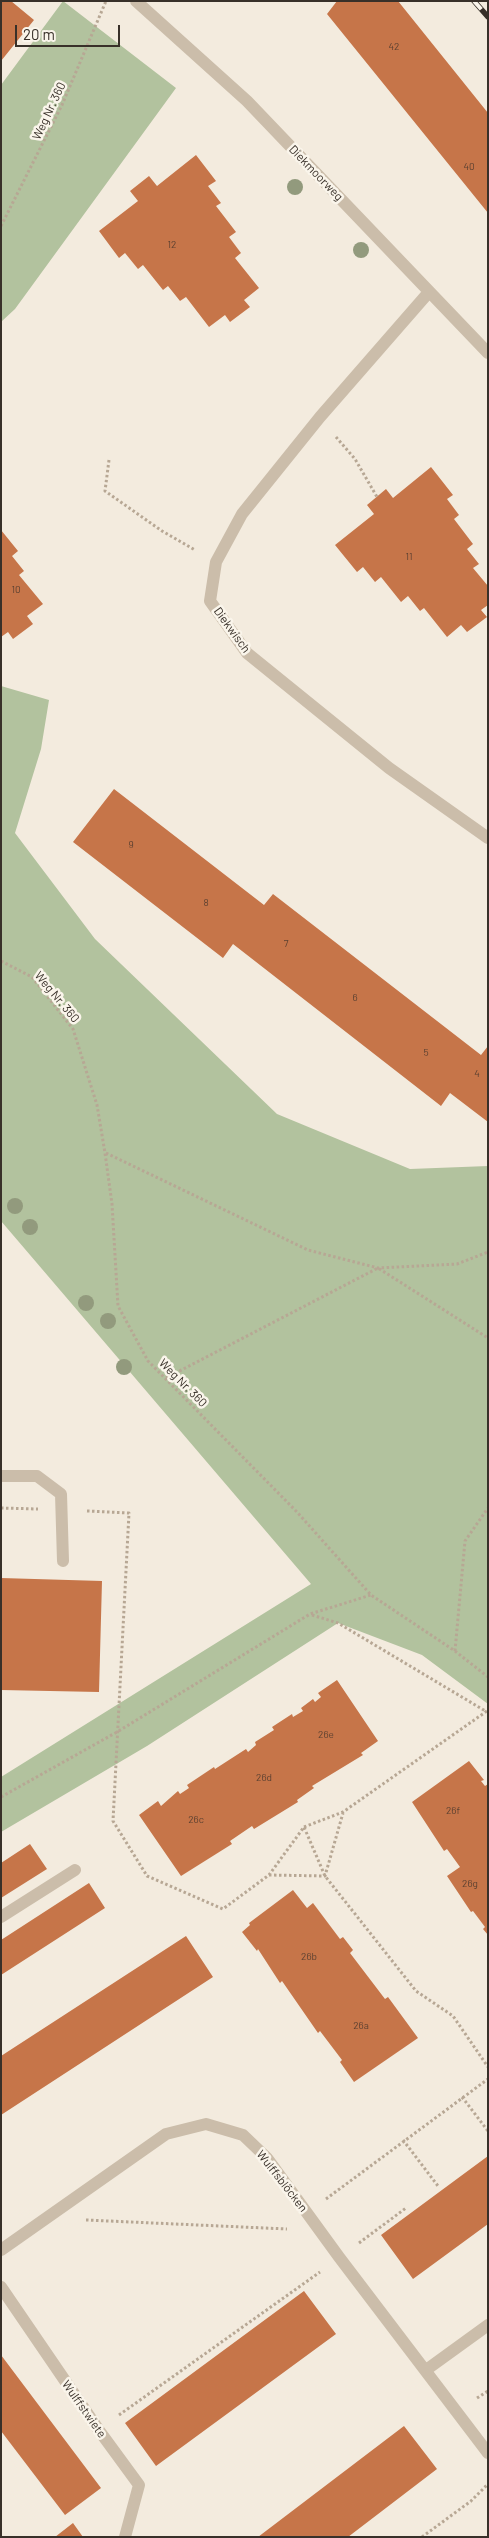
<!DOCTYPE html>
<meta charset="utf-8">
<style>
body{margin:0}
#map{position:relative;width:489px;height:2538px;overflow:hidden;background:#f3ebde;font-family:Barlow,sans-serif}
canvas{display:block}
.frame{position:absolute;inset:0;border:2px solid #383029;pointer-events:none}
.scale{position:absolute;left:15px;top:25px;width:105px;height:22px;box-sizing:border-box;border:2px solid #383029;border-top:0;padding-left:6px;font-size:15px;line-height:18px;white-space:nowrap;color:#383029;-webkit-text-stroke:4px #faf5eb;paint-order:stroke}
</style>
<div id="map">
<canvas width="489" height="2538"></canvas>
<div class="frame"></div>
<div class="scale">20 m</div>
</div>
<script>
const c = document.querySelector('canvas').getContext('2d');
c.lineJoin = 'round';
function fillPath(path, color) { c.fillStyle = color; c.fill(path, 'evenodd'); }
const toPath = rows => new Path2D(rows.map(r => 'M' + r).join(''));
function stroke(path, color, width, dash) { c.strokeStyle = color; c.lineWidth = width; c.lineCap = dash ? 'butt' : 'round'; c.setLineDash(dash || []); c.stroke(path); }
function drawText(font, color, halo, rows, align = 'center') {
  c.font = font + ' Barlow,sans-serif'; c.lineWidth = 5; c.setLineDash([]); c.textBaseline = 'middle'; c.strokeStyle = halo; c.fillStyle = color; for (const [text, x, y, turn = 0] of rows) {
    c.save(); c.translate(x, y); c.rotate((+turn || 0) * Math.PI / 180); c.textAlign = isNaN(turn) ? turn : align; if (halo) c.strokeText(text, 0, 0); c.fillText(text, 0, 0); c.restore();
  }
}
fillPath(toPath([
 [63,1,176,88,15,309,1,322,1,85],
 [1,686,49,700,41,749,15,833,95,939,277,1114,410,1169,488,1166,488,1704,422,1655,338,1623,147,1746,1,1832,1,1777,311,1584,1,1221]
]), '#b2c29e');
fillPath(toPath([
 [1,1,11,1,34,20,1,61],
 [337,1,398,1,488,113,488,213,327,14],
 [196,155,216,181,208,186,221,203,216,206,236,232,229,237,241,253,235,258,259,288,244,300,250,307,230,322,225,315,209,327,186,297,180,301,168,286,163,290,143,265,138,269,125,253,119,258,99,231,138,201,130,191,149,176,157,186],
 [431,467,453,495,447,499,459,515,454,519,473,544,467,549,479,564,473,568,488,586,488,605,481,610,487,617,467,632,461,625,447,637,424,608,420,611,408,596,401,602,381,577,375,582,363,567,357,572,335,545,374,514,367,505,386,489,393,498],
 [1,530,18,551,12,556,24,571,19,575,43,604,27,616,33,624,13,639,8,632,1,637],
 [114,789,264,905,273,894,481,1055,488,1046,488,1122,450,1093,441,1106,233,944,223,958,73,842],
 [1,1578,102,1581,99,1692,1,1690],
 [337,1680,378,1741,361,1753,363,1755,312,1786,314,1788,297,1800,298,1802,254,1829,252,1826,230,1841,232,1844,181,1876,139,1815,158,1801,161,1806,178,1791,180,1794,189,1788,187,1785,214,1767,215,1769,246,1749,248,1752,256,1745,255,1742,274,1730,272,1727,292,1714,293,1717,303,1711,301,1708,313,1699,315,1702,321,1697,318,1693],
 [469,1761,484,1780,481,1781,485,1786,488,1784,488,1935,483,1929,485,1927,473,1911,471,1912,447,1876,460,1867,447,1849,444,1851,412,1802],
 [30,1844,47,1869,1,1898,1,1863],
 [89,1883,105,1908,1,1975,1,1940],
 [293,1890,307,1908,313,1903,340,1939,343,1937,353,1950,350,1953,385,1999,388,1997,418,2038,354,2082,340,2062,342,2060,320,2031,318,2033,282,1981,280,1983,258,1949,257,1951,242,1932,250,1925,249,1923],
 [186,1936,213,1977,1,2115,1,2056],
 [488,2156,488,2224,413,2279,381,2235],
 [304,2291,336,2334,156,2466,125,2423],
 [1,2355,101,2488,65,2515,1,2431],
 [404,2426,437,2469,348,2537,258,2537],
 [73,2523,83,2537,55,2537]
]), '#c67549');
stroke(toPath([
 [1,226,62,105,106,1],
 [336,437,355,459,377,497],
 [109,460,105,491,162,531,195,550],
 [1,961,32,977,73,1029,97,1105,105,1153,112,1204,118,1306,148,1361,297,1512,371,1595,455,1651,488,1677],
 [106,1153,308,1250,378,1268,457,1264,488,1252],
 [166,1378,378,1268,488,1338],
 [1,1508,38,1509],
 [87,1511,129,1513,113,1821,147,1876,223,1909,269,1875,304,1827,325,1876,416,1991,453,2016,488,2067],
 [312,1615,338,1623,487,1712],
 [455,1651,465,1541,488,1508],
 [1,1797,117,1732,310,1614,371,1595],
 [304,1827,343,1812,487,1711],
 [269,1875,325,1876,343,1813],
 [462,2097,488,2131],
 [403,2140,438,2186],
 [326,2199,488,2079],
 [86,2220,287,2229],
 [359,2243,406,2208],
 [477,2398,488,2391],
 [119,2415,320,2272],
 [422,2537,471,2501,488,2484]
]), '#b7a794', 3, [2.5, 2.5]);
stroke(toPath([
 [1,1476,37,1476,61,1494,63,1561],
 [1,1917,75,1870]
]), '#cbbdaa', 12);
stroke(toPath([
 [136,1,247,101,488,353],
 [429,292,320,417,242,514,216,562,210,601,247,653,389,768,488,838],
 [1,2250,166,2134,206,2124,243,2135,267,2158,339,2257,488,2453],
 [1,2287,98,2429,139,2485,125,2537],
 [426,2370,488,2325]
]), '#cbbdaa', 12);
const rail = toPath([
 [474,1,488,17]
]);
stroke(rail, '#383029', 5.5);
stroke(rail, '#faf5eb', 4, [11]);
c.fillStyle = '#929a7d';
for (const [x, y] of [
 [295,187],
 [361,250],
 [15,1206],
 [30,1227],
 [86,1303],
 [108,1321],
 [124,1367]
]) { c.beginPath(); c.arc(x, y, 8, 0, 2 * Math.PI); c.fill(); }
drawText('10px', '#5c4131', null, [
 ["42",394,47],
 ["40",469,167],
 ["12",172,245],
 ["11",409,557],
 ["10",16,590],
 ["9",131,845],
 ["8",206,903],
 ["7",286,944],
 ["6",355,998],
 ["5",426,1053],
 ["4",477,1074],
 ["26e",326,1735],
 ["26d",264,1778],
 ["26f",453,1811],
 ["26c",196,1820],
 ["26g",470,1884],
 ["26b",309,1957],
 ["26a",361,2026]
]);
drawText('12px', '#383029', '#faf5eb', [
 ["Weg Nr. 360",49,111,-65],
 ["Diekmoorweg",316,173,46],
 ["Diekwisch",232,630,54],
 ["Weg Nr. 360",57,997,50],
 ["Weg Nr. 360",183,1383,45],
 ["Wulffsblöcken",282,2181,52],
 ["Wulffstwiete",84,2409,55]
]);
</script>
